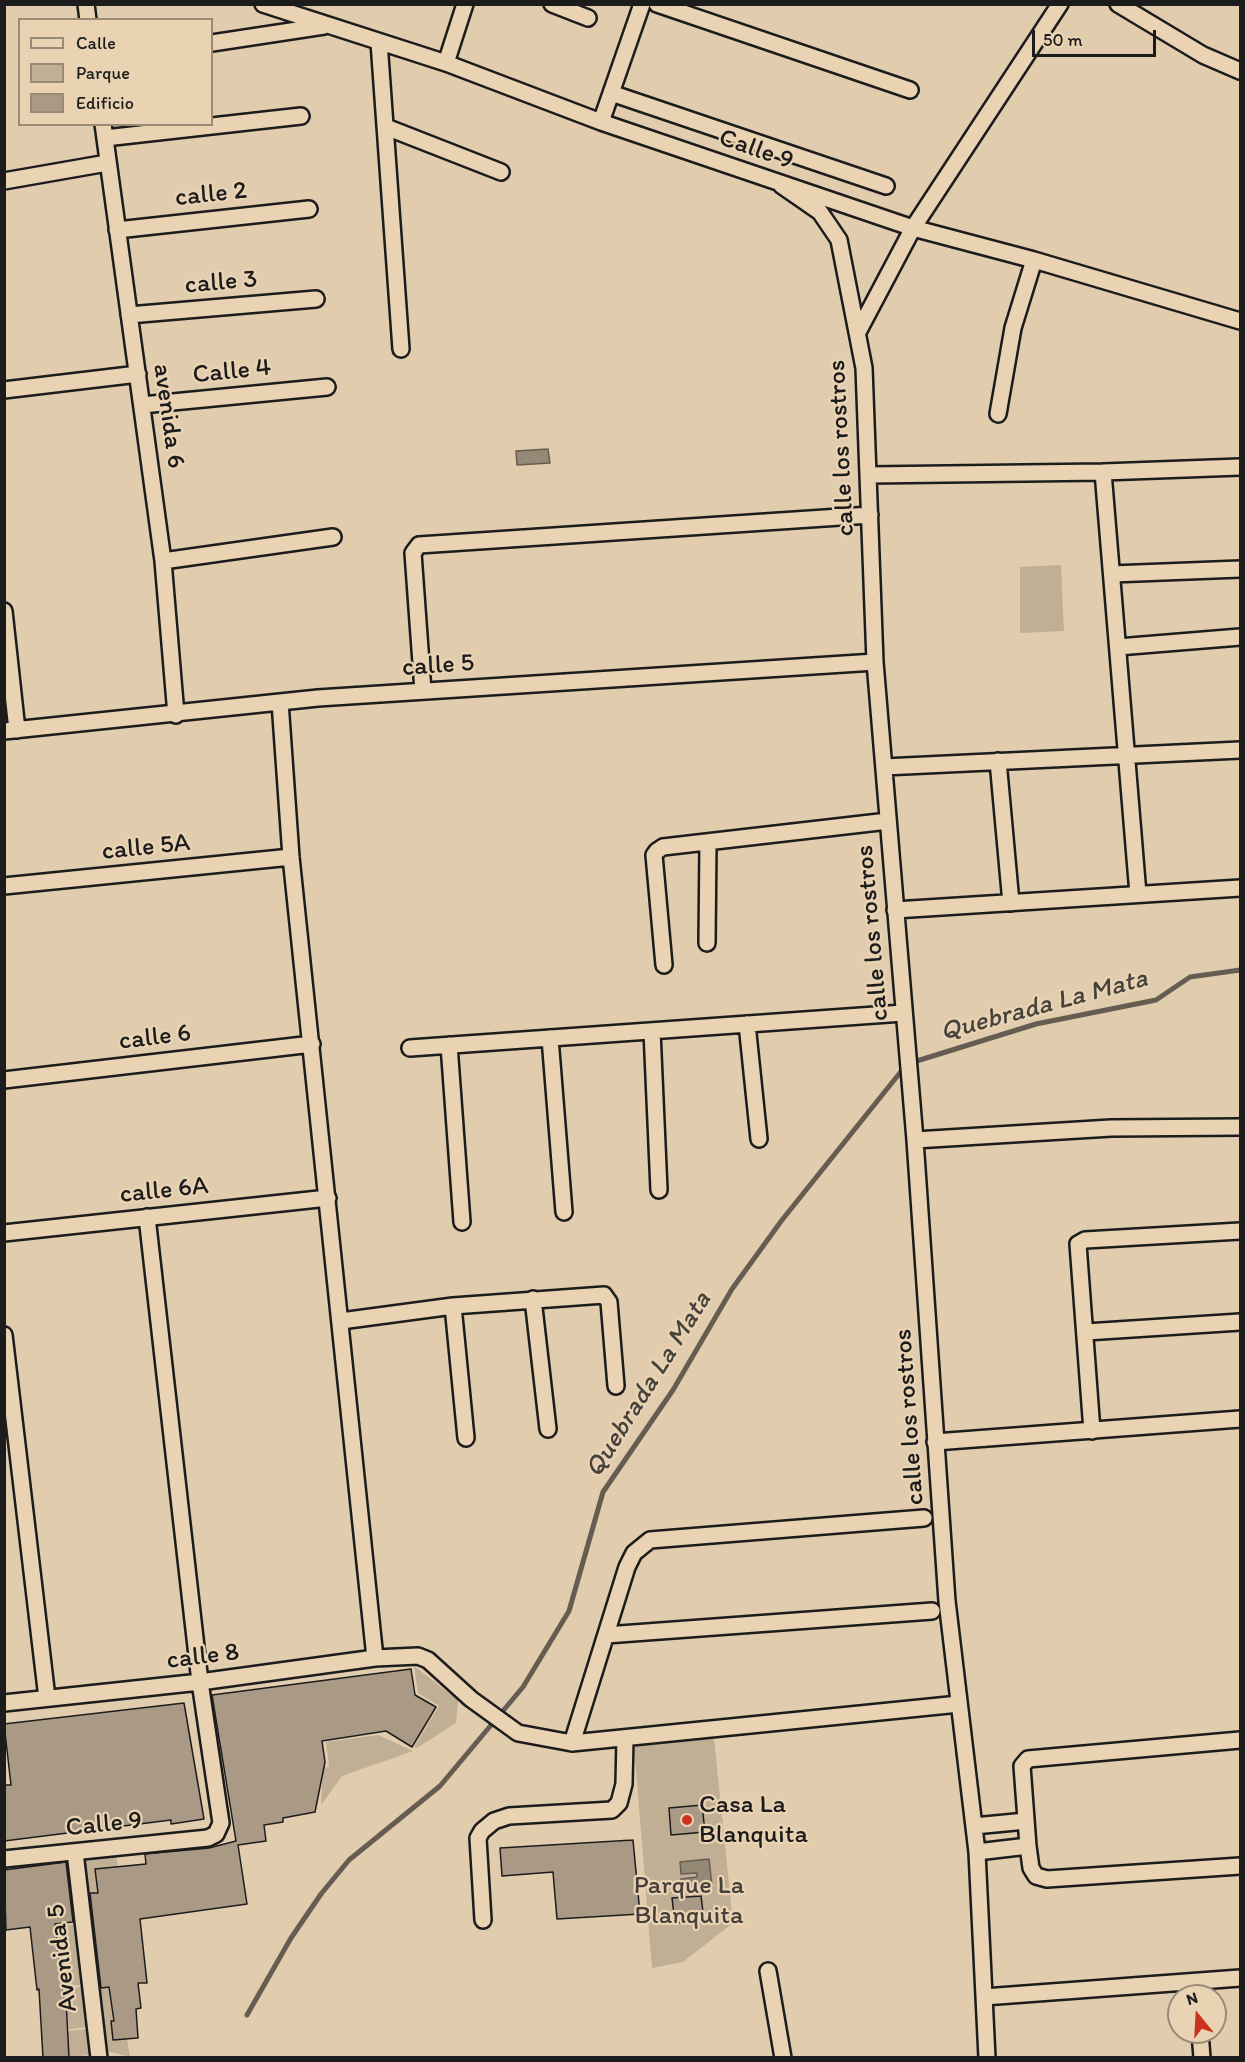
<!DOCTYPE html>
<style>
body{margin:0}
#map{position:relative;width:1245px;height:2062px;overflow:hidden;background:#e1ccad;font-family:Itim,sans-serif}
canvas{display:block}
.frame{position:absolute;inset:0;border:6px solid #1c1c1c;pointer-events:none}
.legend{position:absolute;left:18px;top:18px;width:195px;height:108px;box-sizing:border-box;background:#e9d3b3;border:2px solid #978a77;margin:0;padding:8px 10px;list-style:none;font-size:18px;color:#1c1c1c}
.legend li{display:flex;align-items:center;gap:12px;height:30px}
.legend b{width:30px;border:2px solid #978a77}
.north{position:absolute;left:1167px;top:1984px;width:60px;height:60px;box-sizing:border-box;background:#e9d3b3;border:2px solid #978a77;border-radius:50%;rotate:342deg;font-size:16px;font-weight:700;line-height:24px;text-align:center;color:#1c1c1c}
.north::after{content:'';display:block;margin:auto;width:21px;height:27px;background:#c8321e;clip-path:polygon(50% 0,100% 100%,50% 72%,0 100%)}
.scale{position:absolute;left:1032px;top:30px;width:124px;height:27px;box-sizing:border-box;border:3px solid #1c1c1c;border-top:0;padding-left:8px;font-size:18px;line-height:21px;white-space:nowrap;color:#1c1c1c;-webkit-text-stroke:4px #e9d3b3;paint-order:stroke}
</style>
<div id="map">
<canvas width="1245" height="2062"></canvas>
<div class="frame"></div>
<ul class="legend">
<li><b style="height:8px;background:#e9d3b3"></b>Calle</li>
<li><b style="height:16px;background:#c0af95"></b>Parque</li>
<li><b style="height:16px;background:#aa9a85"></b>Edificio</li>
</ul>
<div class="north">N</div>
<div class="scale">50 m</div>
</div>
<script>
const c = document.querySelector('canvas').getContext('2d');
c.lineJoin = 'round';
function fillPath(path, color) { c.fillStyle = color; c.fill(path, 'evenodd'); }
const toPath = rows => new Path2D(rows.map(r => 'M' + r).join(''));
function stroke(path, color, width, dash) { c.strokeStyle = color; c.lineWidth = width; c.lineCap = dash ? 'butt' : 'round'; c.setLineDash(dash || []); c.stroke(path); }
function drawText(font, color, halo, rows, align = 'center') {
  c.font = font + ' Itim,sans-serif'; c.lineWidth = 4.5; c.setLineDash([]); c.textBaseline = 'middle'; c.strokeStyle = halo; c.fillStyle = color; for (const [text, x, y, turn = 0] of rows) {
    c.save(); c.translate(x, y); c.rotate((+turn || 0) * Math.PI / 180); c.textAlign = isNaN(turn) ? turn : align; if (halo) c.strokeText(text, 0, 0); c.fillText(text, 0, 0); c.restore();
  }
}
fillPath(toPath([
 [1061,565,1064,631,1020,633,1020,567],
 [414,1666,458,1700,456,1723,417,1748,414,1747,439,1706,418,1693],
 [378,1735,413,1751,342,1776,321,1805,322,1783,287,1786,286,1772,329,1767,326,1742],
 [714,1738,733,1923,683,1962,652,1968,634,1745],
 [116,1856,118,1867,95,1869,98,1892,88,1893,84,1861],
 [76,1924,82,1985,63,1986,55,1927],
 [82,1987,87,2027,69,2029,66,1999,40,2001,39,1991],
 [109,1987,113,2013,123,2011,124,2019,111,2021,113,2040,127,2039,130,2057,107,2051,100,1988],
 [87,2029,90,2055,69,2057,67,2037,41,2039,41,2034]
]), '#c0af95');
const water = toPath([
 [548,449,550,463,517,465,516,451,548,449],
 [709,1859,712,1886,682,1889,681,1879,697,1877,697,1873,681,1874,680,1862,709,1859]
]);
fillPath(water, '#958976');
stroke(water, '#655d52', 1.5);
stroke(toPath([
 [247,2015,291,1938,321,1894,349,1860,440,1786,523,1687,569,1611,603,1492,673,1390,732,1289,782,1220,907,1064,1036,1024,1156,1000,1190,977,1240,970]
]), '#655d52', 5);
const building = toPath([
 [411,1669,415,1695,436,1707,412,1747,386,1731,322,1741,325,1762,315,1812,283,1818,283,1822,264,1825,266,1841,238,1845,247,1904,140,1919,147,1983,138,1983,141,2008,136,2009,138,2038,113,2040,111,2021,114,2021,109,1987,101,1988,90,1893,98,1893,95,1869,146,1864,145,1854,209,1848,236,1841,212,1695,411,1669],
 [184,1703,204,1819,171,1824,171,1820,4,1841,4,1785,11,1785,4,1724,184,1703],
 [702,1805,705,1832,671,1835,669,1808,702,1805],
 [633,1840,640,1914,557,1919,553,1872,502,1876,500,1848,633,1840],
 [66,1862,73,1922,55,1924,64,1999,66,1999,69,2058,43,2058,39,1989,37,1990,30,1927,6,1930,4,1870,66,1862],
 [701,1896,704,1920,675,1923,672,1898,701,1896]
]);
fillPath(building, '#aa9a85');
stroke(building, '#1c1c1c', 1.5);
const minor = toPath([
 [86,4,88,20],
 [263,4,446,63,601,122,913,228,1034,260,1240,321],
 [552,4,588,18],
 [657,4,910,90],
 [1118,4,1203,55,1240,71],
 [379,42,401,349],
 [212,43,324,26],
 [446,63,465,4],
 [611,93,886,186],
 [601,122,642,4],
 [103,124,163,561,176,715],
 [386,127,501,172],
 [105,138,301,116],
 [4,181,107,163],
 [781,185,820,212,839,240,864,368,875,662,915,1140,947,1601,977,1852,987,2058],
 [117,230,309,209],
 [129,315,316,299],
 [858,332,913,228,1060,4],
 [4,390,138,374],
 [142,405,327,387],
 [998,414,1013,328,1034,260],
 [1103,472,1138,894],
 [869,475,1103,472,1240,467],
 [163,561,333,537],
 [1112,574,1240,569],
 [4,611,17,730],
 [1118,647,1240,637],
 [423,691,413,553,419,545,870,515],
 [280,702,291,857,375,1658],
 [4,731,318,698,875,662],
 [998,761,1011,903],
 [884,767,1240,750],
 [4,886,291,857],
 [895,910,1240,888],
 [707,943,708,843],
 [664,965,654,855,657,851,663,847,888,821],
 [747,1024,759,1139],
 [652,1031,659,1190],
 [550,1038,564,1212],
 [449,1045,462,1222],
 [410,1048,903,1013],
 [4,1080,312,1044],
 [915,1140,1111,1128,1240,1127],
 [4,1233,328,1198],
 [533,1299,548,1429],
 [453,1306,466,1438],
 [341,1321,453,1306,604,1295,609,1302,616,1386],
 [1086,1332,1240,1322],
 [4,1335,47,1698],
 [1092,1431,1078,1244,1085,1240,1240,1231],
 [935,1442,1240,1419],
 [606,1635,932,1611],
 [4,1703,200,1682,375,1658,418,1656,428,1660,471,1699,518,1733,572,1743,959,1704],
 [1240,1740,1028,1759,1022,1766,1028,1846,1031,1868,1036,1876,1047,1879,1240,1866],
 [572,1743,627,1567,634,1553,650,1540,924,1518],
 [974,1826,1026,1821],
 [75,1852,99,2058],
 [977,1852,1028,1846],
 [4,1859,208,1838,216,1834,221,1823,200,1682,147,1217],
 [483,1920,478,1838,482,1831,494,1821,509,1816,612,1810,619,1803,624,1784,625,1738],
 [768,1971,783,2058],
 [984,1997,1240,1978],
 [1200,2032,1202,2058]
]);
stroke(minor, '#1c1c1c', 20);
stroke(minor, '#e9d3b3', 15);
for (const [x, y, r, color] of [
 [687,1820,6,"#c8321e"]
]) { const dot = new Path2D(); dot.arc(x, y, r, 0, 2 * Math.PI); c.fillStyle = color; c.fill(dot); stroke(dot, '#e9d3b3', 2); }
drawText('26px', '#1c1c1c', '#e9d3b3', [
 ["Calle 9",756,150,19],
 ["calle 2",211,195,-6],
 ["calle 3",221,283,-5],
 ["Calle 4",232,372,-6],
 ["avenida 6",168,416,82],
 ["calle los rostros",842,448,-93],
 ["calle 5",438,666,-4],
 ["calle 5A",146,848,-6],
 ["calle los rostros",873,933,-95],
 ["calle 6",155,1038,-7],
 ["calle 6A",164,1191,-6],
 ["calle los rostros",910,1417,-94],
 ["calle 8",203,1657,-7],
 ["Calle 9",104,1825,-6],
 ["Avenida 5",63,1958,-97]
]);
drawText('26px', '#1c1c1c', '#e9d3b3', [
 ["Casa La",699,1805],
 ["Blanquita",699,1835]
], 'left');
drawText('26px', '#45413a', '#e9d3b3', [
 ["Parque La",689,1886],
 ["Blanquita",689,1916]
]);
drawText('italic 27px', '#46423c', '#e9d3b3', [
 ["Quebrada La Mata",1044,1006,-15],
 ["Quebrada La Mata",649,1385,-58]
]);
</script>
